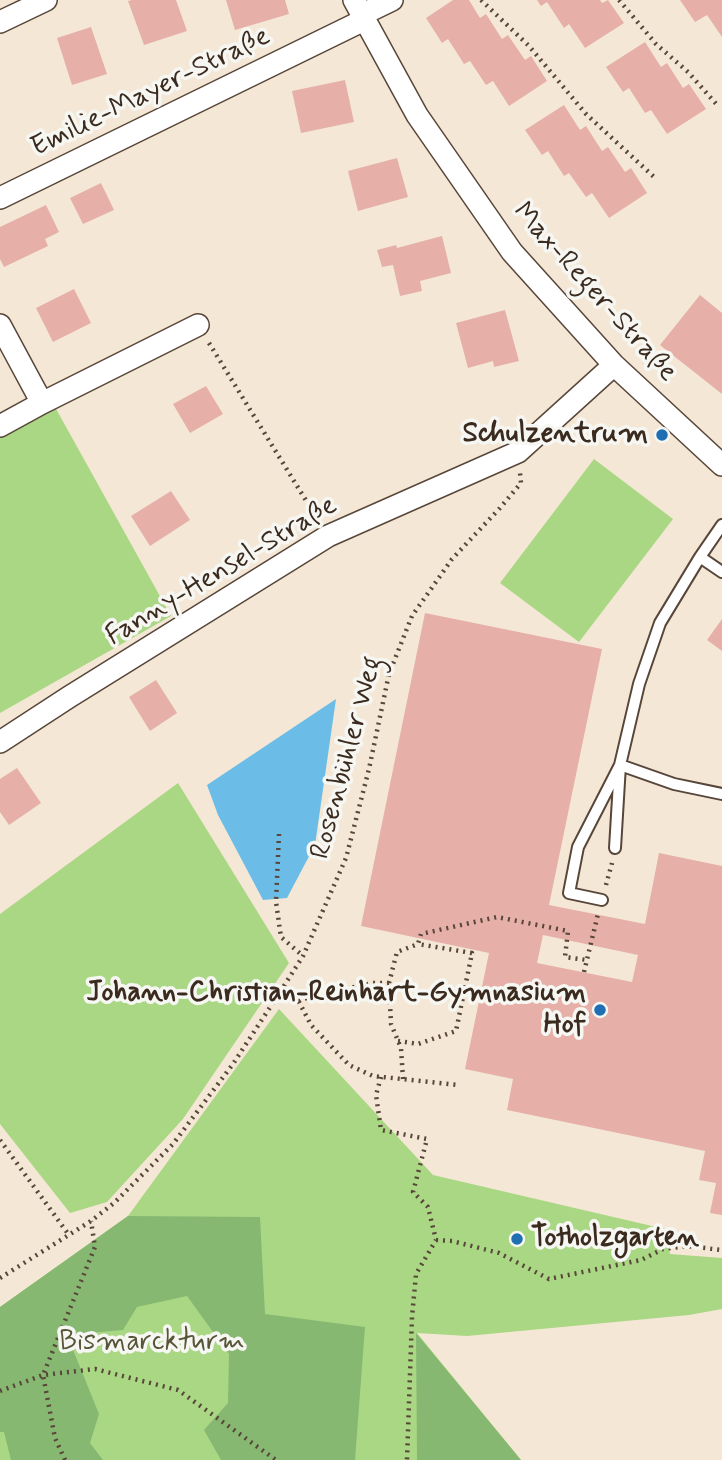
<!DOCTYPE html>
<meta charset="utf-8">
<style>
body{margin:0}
canvas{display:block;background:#f4e7d5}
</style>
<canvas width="722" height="1460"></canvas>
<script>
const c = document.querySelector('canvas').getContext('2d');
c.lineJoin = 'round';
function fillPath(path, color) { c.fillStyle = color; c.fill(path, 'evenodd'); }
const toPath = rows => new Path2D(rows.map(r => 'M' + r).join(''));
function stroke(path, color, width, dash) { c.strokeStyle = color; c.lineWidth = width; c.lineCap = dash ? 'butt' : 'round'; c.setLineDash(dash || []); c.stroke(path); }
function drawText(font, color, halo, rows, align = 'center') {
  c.font = font + ' Mynerve,sans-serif'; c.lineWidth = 7; c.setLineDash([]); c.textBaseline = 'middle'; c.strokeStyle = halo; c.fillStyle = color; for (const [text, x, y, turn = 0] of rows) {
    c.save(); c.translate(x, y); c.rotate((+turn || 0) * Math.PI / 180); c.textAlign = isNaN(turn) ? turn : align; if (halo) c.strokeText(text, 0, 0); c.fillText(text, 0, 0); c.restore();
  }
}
fillPath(toPath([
 [55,407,171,616,0,713,0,437],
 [594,459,673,519,579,642,500,583],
 [178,783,289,963,183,1119,107,1202,70,1213,0,1124,0,914],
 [279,1009,433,1175,665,1229,670,1254,722,1258,722,1309,689,1315,467,1336,417,1333,521,1460,0,1460,0,1307,128,1216]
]), '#aad784');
fillPath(toPath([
 [128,1216,260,1217,265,1314,365,1327,355,1460,221,1460,204,1430,228,1403,229,1354,187,1296,137,1307,123,1330,67,1335,99,1414,90,1443,103,1460,11,1460,4,1432,0,1432,0,1307],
 [416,1333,521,1460,417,1460]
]), '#87b872');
fillPath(toPath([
 [336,699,315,845,287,898,263,900,218,815,207,785]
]), '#6bbde7');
fillPath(toPath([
 [132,0,176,0,187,31,144,45,128,1],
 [226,0,285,0,289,14,235,30],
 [453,0,469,0,480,18,486,14,502,39,508,35,525,60,531,56,547,81,509,106,493,81,486,85,470,61,464,64,448,39,442,43,426,18],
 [537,0,600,0,602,3,608,0,624,23,585,48,569,24,564,28,547,2,541,6],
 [680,0,722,0,722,37,707,15,695,22],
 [91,27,107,74,72,85,57,38],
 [645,42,661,67,667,63,683,88,689,84,706,109,667,134,651,110,645,113,629,88,623,92,606,67],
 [345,80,354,122,301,133,292,91],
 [564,105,580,130,586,126,602,151,608,147,625,172,631,168,647,193,609,218,592,193,586,197,569,173,564,176,548,151,542,155,525,130],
 [397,158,408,197,358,211,348,171],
 [101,183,114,210,83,224,70,198],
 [46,205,59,232,45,239,48,246,4,267,0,259,0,227],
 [442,236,451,273,420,281,422,291,400,296,393,265,382,267,377,250,396,245,397,248],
 [74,289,91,323,53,342,36,308],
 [700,295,722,313,722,394,660,345],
 [505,310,519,361,494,367,493,361,468,368,456,323],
 [206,386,223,414,190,433,173,404],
 [171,491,190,520,150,546,131,516],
 [425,613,602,649,549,905,645,924,659,853,722,866,722,1215,710,1213,716,1183,699,1180,705,1151,507,1110,513,1079,465,1069,489,953,361,926],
 [543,935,638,955,632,982,537,963],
 [722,619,722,651,707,640],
 [156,680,177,713,150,731,129,697],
 [17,768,41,803,9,825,0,812,0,779]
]), '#e6b0a9');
const lane = toPath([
 [700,557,722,572],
 [615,848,620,765,639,684,660,623,700,557,722,525],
 [602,900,569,893,578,847,620,765,674,784,722,794]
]);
const street = toPath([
 [354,0,417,115,512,252,614,365,722,465],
 [361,15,392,0],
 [0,22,46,0],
 [0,198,364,20],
 [0,325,42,403],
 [0,426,42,403,198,325],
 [0,742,69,697,328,536,518,452,614,365]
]);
stroke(lane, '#574639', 14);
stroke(street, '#574639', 24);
stroke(toPath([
 [481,0,529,46,586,114,654,177],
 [619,0,656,44,688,72,719,107],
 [209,343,318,520],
 [279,834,276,902,281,937,303,956],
 [606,885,612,863],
 [584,972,598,914],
 [282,989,298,1000,311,1025,349,1065,373,1076,458,1085],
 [298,1000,372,983,389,983],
 [398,1041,418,1044,456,1031,472,953,418,944],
 [381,1077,376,1095,381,1130,427,1139,413,1192,428,1207,436,1240,416,1274,412,1317,407,1460],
 [403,1079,401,1048,391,1024,389,983,397,952,418,944,421,934,497,917,568,931,565,957,587,960],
 [0,1140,69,1235],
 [436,1240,452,1241,499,1253,549,1279,641,1260,663,1249,687,1246,722,1250],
 [0,1278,91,1221,114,1203,173,1144,233,1064,282,989,303,956,346,858,369,769,389,674,412,616,452,559,500,508,521,483,520,473],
 [0,1391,43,1375,95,1369,178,1390,276,1460],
 [65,1460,55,1438,43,1375,95,1247,91,1221]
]), '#574639', 4.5, [2, 5]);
stroke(lane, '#fff', 10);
stroke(street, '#fff', 21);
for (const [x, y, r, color] of [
 [662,435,7,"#1f6fb2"],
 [600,1010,7,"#1f6fb2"],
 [517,1239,7,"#1f6fb2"]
]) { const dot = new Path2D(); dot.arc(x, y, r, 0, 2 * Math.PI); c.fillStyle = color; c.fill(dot); stroke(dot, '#f6f6f2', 2.5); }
drawText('28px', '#3b2a1e', '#f6f6f2', [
 ["Emilie-Mayer-Straße",151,93,-26],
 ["Max-Reger-Straße",594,293,48],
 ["Fanny-Hensel-Straße",222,572,-31],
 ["Rosenbühler Weg",348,758,-75]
]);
drawText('bold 28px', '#3b2a1e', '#f6f6f2', [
 ["Schulzentrum",648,435],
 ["Johann-Christian-Reinhart-Gymnasium",586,994],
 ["Hof",586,1026],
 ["Totholzgarten",531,1239,"left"]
], 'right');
drawText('28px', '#575538', '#f6f6f2', [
 ["Bismarckturm",152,1343]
]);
</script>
